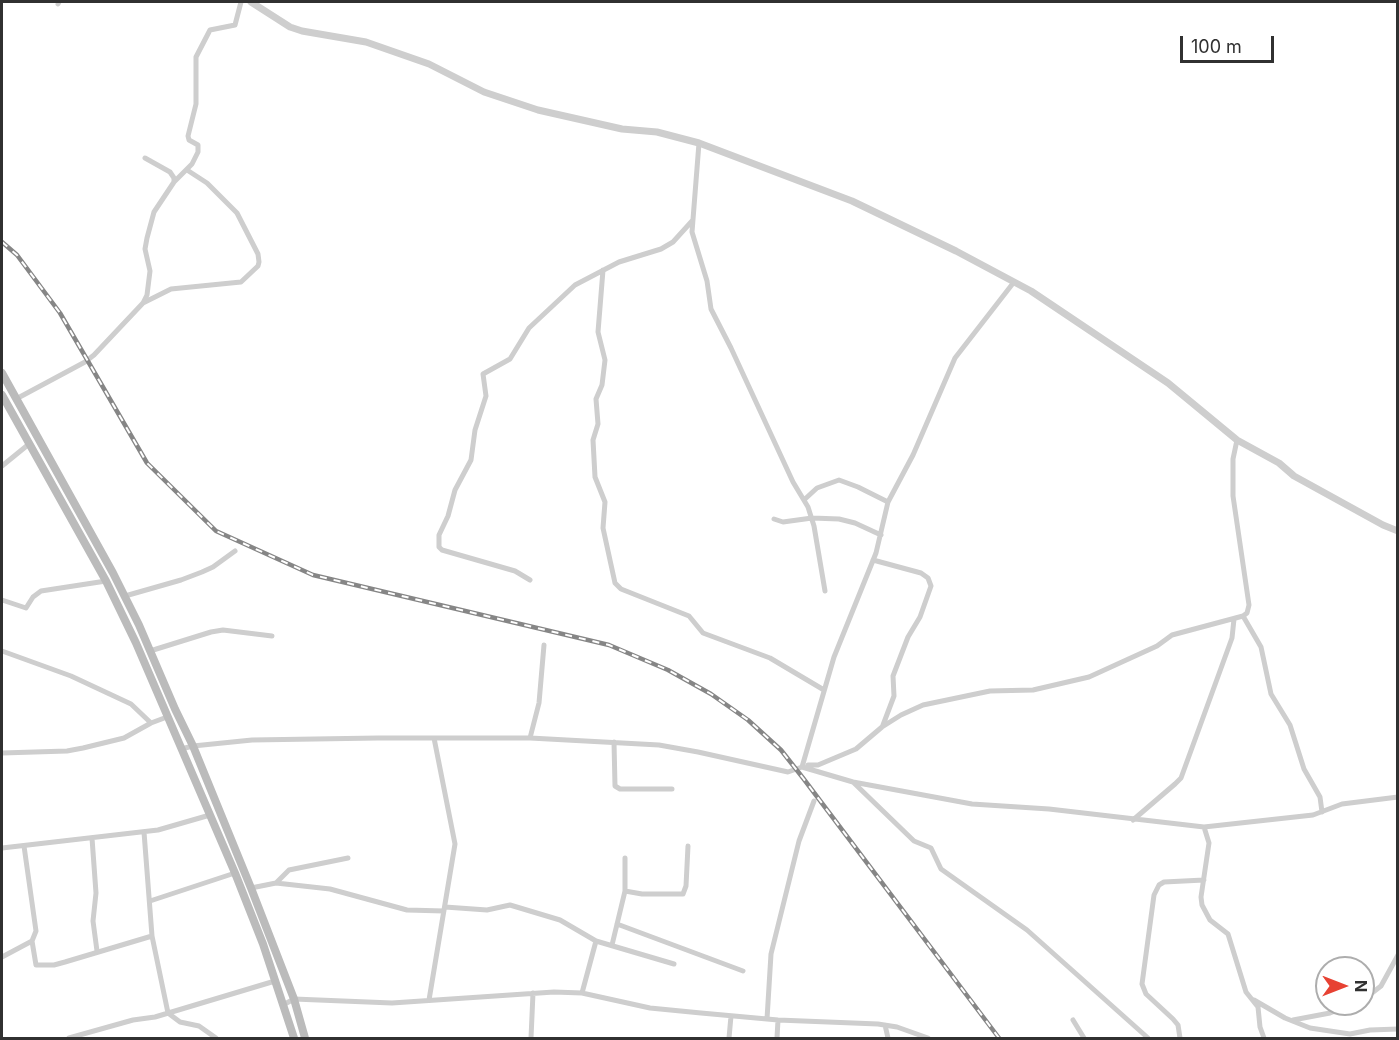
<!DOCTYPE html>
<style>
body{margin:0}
#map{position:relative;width:1399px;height:1040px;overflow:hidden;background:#fff;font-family:Inter,sans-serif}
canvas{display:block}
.frame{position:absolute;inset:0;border:3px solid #313131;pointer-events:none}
.north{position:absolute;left:1315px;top:956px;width:60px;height:60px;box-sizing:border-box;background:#fff;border:2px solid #adadad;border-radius:50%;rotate:90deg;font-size:16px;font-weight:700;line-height:24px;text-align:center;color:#313131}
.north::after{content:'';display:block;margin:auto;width:21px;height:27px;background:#e74233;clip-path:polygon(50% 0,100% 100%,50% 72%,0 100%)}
.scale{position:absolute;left:1180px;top:36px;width:94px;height:27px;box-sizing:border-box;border:3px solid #313131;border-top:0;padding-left:8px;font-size:18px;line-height:21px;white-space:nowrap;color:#313131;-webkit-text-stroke:4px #fff;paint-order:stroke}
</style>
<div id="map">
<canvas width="1399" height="1040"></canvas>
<div class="frame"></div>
<div class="north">N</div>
<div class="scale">100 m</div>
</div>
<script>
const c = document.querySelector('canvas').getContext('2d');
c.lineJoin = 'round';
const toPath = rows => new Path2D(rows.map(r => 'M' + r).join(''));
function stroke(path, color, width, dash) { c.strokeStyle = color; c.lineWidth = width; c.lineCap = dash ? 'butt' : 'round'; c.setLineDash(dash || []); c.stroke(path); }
stroke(toPath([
 [58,4,59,2],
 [699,143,692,232,707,281,711,309,731,348,793,482,808,507,814,526,825,591],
 [174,182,192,164,198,152,198,145,189,140,188,136,196,104,196,57,210,30,235,25,241,2],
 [603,270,598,332,605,360,602,385,596,399,598,424,593,440,595,477,605,502,603,528,615,583,621,589,689,616,703,633,770,658,824,690],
 [143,303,171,289,241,282,258,266,259,262,258,254,237,213,207,183,187,170],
 [16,399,85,362,94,355,143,303,147,295,150,271,145,249,147,238,154,212,174,182,174,178,170,172,145,158],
 [2,466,29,444],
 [805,499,817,488,839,480,858,487,888,502],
 [774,519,783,522,812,518,839,519,855,523,881,535],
 [873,560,921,573,928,578,931,586,920,617,908,637,893,676,894,696,883,725],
 [530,580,515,571,442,550,439,547,439,535,448,516,455,490,471,460,475,430,486,396,483,374,510,359,529,328,575,285,619,262,661,249,673,242,692,221],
 [125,596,181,580,202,572,213,567,235,551],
 [2,600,26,608,33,597,41,591,106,581],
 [1243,616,1261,647,1271,694,1290,725,1304,769,1320,797,1322,812],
 [2,651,71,676,131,704,151,723],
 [150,651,211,632,223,630,272,636],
 [530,738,539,703,544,645],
 [614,742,615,786,620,789,672,789],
 [181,749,193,746,252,740,378,738,530,738,659,745,698,752,788,772,802,767,853,782,972,804,1049,809,1204,827,1313,815,1342,804,1398,797],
 [2,753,67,751,83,748,124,738,151,723,167,717],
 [808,765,818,765,856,749,882,727,901,715,923,705,990,691,1033,690,1089,677,1157,646,1172,635,1243,616,1247,613,1249,605,1233,496,1233,459,1237,440],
 [802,767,834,657,876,553,888,502,913,455,955,358,1014,282],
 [854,783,914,841,931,848,941,869,1027,930,1148,1038],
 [1133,820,1175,784,1181,778,1232,638,1234,619],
 [1204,827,1209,843,1201,897,1202,905,1210,920,1228,934,1246,992,1258,1007,1260,1027,1264,1038],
 [144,832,152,936,168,1013,180,1022,199,1026,216,1038],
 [92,838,96,893,93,921,97,951],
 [24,846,36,931,32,941,36,965,54,965,65,962,152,936],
 [2,848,158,830,210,815],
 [276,883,289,870,348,858],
 [251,888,276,883,330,889,407,910,444,911],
 [625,891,642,894,683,894,686,886,688,846],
 [150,901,235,873],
 [445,907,487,910,510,905,560,920,596,941,674,964],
 [617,924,743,971],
 [612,945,625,891,625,858],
 [2,957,32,941],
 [582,993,596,941],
 [429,1000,455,844,434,738],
 [1254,1000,1285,1018,1310,1028,1350,1034,1370,1030,1398,1029],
 [1363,1000,1381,986,1398,955],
 [283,1005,294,999,392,1003,554,992,582,993,650,1008,701,1013,778,1020,878,1024,897,1027,928,1038],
 [767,1019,771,954,799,841,814,801],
 [1073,1020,1084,1038],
 [1293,1020,1330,1013,1352,1004],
 [885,1025,888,1038],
 [69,1038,133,1020,155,1017,275,981],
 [531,1038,533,993],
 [729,1038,731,1016],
 [777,1038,778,1020],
 [1180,1038,1178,1025,1173,1019,1146,994,1142,984,1154,895,1159,885,1164,882,1204,880]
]), '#cecece', 5);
stroke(toPath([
 [251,2,290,27,302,31,366,42,429,64,484,92,538,110,622,129,657,132,699,143,852,201,956,251,1031,291,1168,383,1237,440,1279,463,1294,476,1383,525,1398,531]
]), '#cecece', 7);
stroke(toPath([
 [2,373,113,573,139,625,175,709,193,746,251,888,294,999,305,1038],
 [2,395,106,581,136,643,235,873,263,944,294,1038]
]), '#bbb', 8);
const rail = toPath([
 [2,242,17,255,60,313,147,463,216,531,313,575,609,645,668,670,711,694,748,720,781,750,803,778,999,1038]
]);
stroke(rail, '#868686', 4.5);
stroke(rail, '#fff', 2, [7]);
</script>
